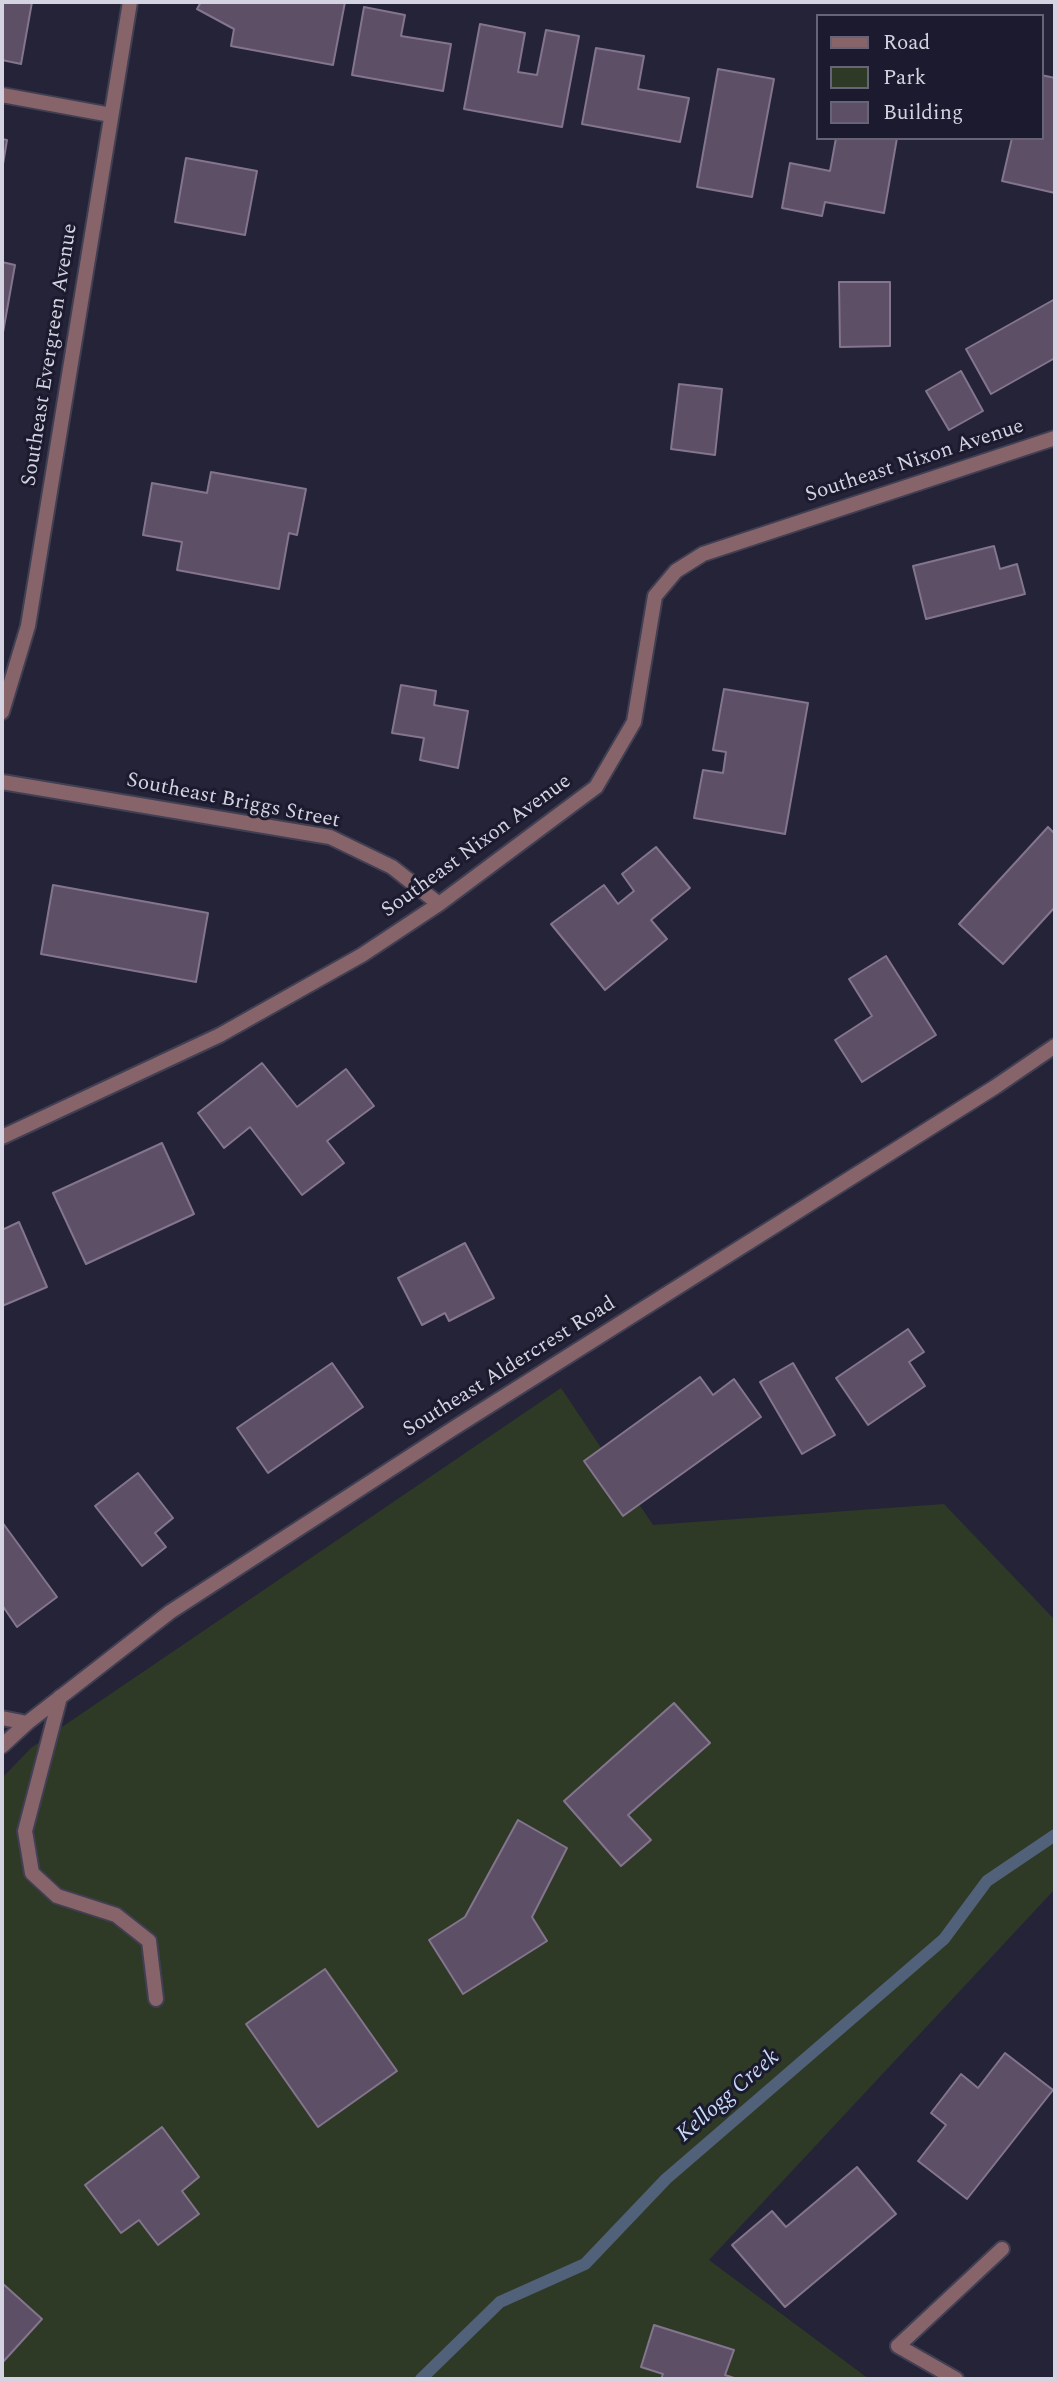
<!DOCTYPE html>
<style>
body{margin:0}
#map{position:relative;width:1057px;height:2381px;overflow:hidden;background:#252338;font-family:Spectral,serif}
canvas{display:block}
.frame{position:absolute;inset:0;border:4px solid #d4d3e1;pointer-events:none}
.legend{position:absolute;left:816px;top:14px;width:228px;height:126px;box-sizing:border-box;background:#1c1a2e;border:2px solid #666476;margin:0;padding:9px 12px;list-style:none;font-size:21px;color:#d4d3e1}
.legend li{display:flex;align-items:center;gap:14px;height:35px}
.legend b{width:35px;border:2px solid #666476}
</style>
<div id="map">
<canvas width="1057" height="2381"></canvas>
<div class="frame"></div>
<ul class="legend">
<li><b style="height:9px;background:#876469"></b>Road</li>
<li><b style="height:19px;background:#2e3a26"></b>Park</li>
<li><b style="height:19px;background:#5d4f65"></b>Building</li>
</ul>
</div>
<script>
const c = document.querySelector('canvas').getContext('2d');
c.lineJoin = 'round';
function fillPath(path, color) { c.fillStyle = color; c.fill(path, 'evenodd'); }
const toPath = rows => new Path2D(rows.map(r => 'M' + r).join(''));
function stroke(path, color, width, dash) { c.strokeStyle = color; c.lineWidth = width; c.lineCap = dash ? 'butt' : 'round'; c.setLineDash(dash || []); c.stroke(path); }
function drawText(font, color, halo, rows, align = 'center') {
  c.font = font + ' Spectral,serif'; c.lineWidth = 6; c.setLineDash([]); c.textBaseline = 'middle'; c.strokeStyle = halo; c.fillStyle = color; for (const [text, x, y, turn = 0] of rows) {
    c.save(); c.translate(x, y); c.rotate((+turn || 0) * Math.PI / 180); c.textAlign = isNaN(turn) ? turn : align; if (halo) c.strokeText(text, 0, 0); c.fillText(text, 0, 0); c.restore();
  }
}
fillPath(toPath([
 [561,1388,653,1525,944,1504,1055,1620,1055,1889,709,2260,869,2379,2,2379,2,1778,31,1748]
]), '#2e3a26');
stroke(toPath([
 [421,2379,500,2302,585,2264,666,2179,944,1939,987,1881,1055,1835]
]), '#506179', 12);
const building = toPath([
 [2,2,32,2,21,64,2,60,2,2],
 [201,2,345,2,333,65,231,46,234,29,197,9,201,2],
 [364,7,405,15,401,36,451,44,443,91,352,75,364,7],
 [480,24,525,33,518,72,537,75,546,30,579,36,562,127,464,109,480,24],
 [596,48,644,56,638,89,689,98,680,142,582,124,596,48],
 [718,69,774,79,752,197,697,187,718,69],
 [1041,75,1055,78,1055,193,1002,181,1012,138,1041,138,1041,75],
 [836,138,897,138,884,213,825,202,822,216,782,208,790,163,830,171,836,138],
 [2,139,7,140,2,170,2,139],
 [186,158,257,171,245,235,175,222,186,158],
 [2,262,15,265,2,338,2,262],
 [839,282,890,282,890,346,840,347,839,282],
 [1055,299,1055,358,991,394,966,349,1055,299],
 [961,371,983,411,949,430,926,391,961,371],
 [679,384,722,389,715,455,671,449,679,384],
 [211,472,306,489,297,535,289,533,279,589,177,570,182,542,143,535,152,483,207,493,211,472],
 [994,546,1000,569,1017,564,1025,594,926,619,913,566,994,546],
 [401,685,436,691,434,705,468,711,458,768,420,760,424,738,392,733,401,685],
 [724,689,808,703,785,834,694,818,703,770,723,773,726,752,713,750,724,689],
 [1048,827,1055,834,1055,907,1003,964,959,924,1048,827],
 [656,847,690,888,651,920,667,939,605,990,551,924,604,885,618,904,634,891,622,874,656,847],
 [53,885,208,913,196,982,41,954,53,885],
 [886,956,936,1035,862,1082,835,1040,872,1016,849,979,886,956],
 [262,1063,297,1107,346,1069,374,1106,327,1141,344,1163,302,1195,250,1127,224,1148,198,1113,262,1063],
 [162,1143,194,1214,86,1264,53,1193,162,1143],
 [19,1222,47,1287,2,1306,2,1230,19,1222],
 [465,1243,494,1298,449,1321,445,1313,422,1325,398,1278,465,1243],
 [908,1329,924,1352,909,1362,925,1386,868,1425,836,1378,908,1329],
 [332,1363,363,1407,268,1473,237,1428,332,1363],
 [793,1363,835,1435,802,1454,760,1382,793,1363],
 [700,1377,713,1395,734,1379,761,1417,623,1516,584,1461,700,1377],
 [138,1473,173,1518,155,1533,166,1547,142,1566,95,1506,138,1473],
 [2,1522,57,1597,17,1627,2,1605,2,1522],
 [674,1703,710,1743,628,1815,651,1840,621,1866,564,1801,674,1703],
 [518,1820,567,1848,532,1917,547,1941,463,1994,429,1940,465,1917,518,1820],
 [325,1969,397,2071,318,2127,246,2024,325,1969],
 [1005,2053,1053,2090,967,2199,918,2161,946,2125,931,2113,961,2074,978,2088,1005,2053],
 [162,2127,199,2177,182,2191,199,2214,158,2245,139,2220,121,2233,85,2185,162,2127],
 [857,2167,896,2214,785,2307,732,2245,772,2211,786,2227,857,2167],
 [2,2283,42,2319,2,2363,2,2283],
 [654,2325,734,2350,725,2375,737,2379,661,2379,663,2374,641,2367,654,2325]
]);
fillPath(building, '#5d4f65');
stroke(building, '#83758d', 2);
const service = toPath([
 [60,1697,25,1831,32,1873,57,1896,116,1915,149,1941,156,1999],
 [2,1718,27,1723]
]);
const minor = toPath([
 [2,95,111,115],
 [2,712,28,626,130,2],
 [2,782,330,837,392,867,439,904],
 [2,1137,220,1035,362,955,439,904,596,787,634,722,655,596,676,571,703,554,1055,438],
 [956,2379,898,2346,1002,2249]
]);
const tertiary = toPath([
 [2,1746,27,1723,170,1612,454,1428,995,1087,1055,1046]
]);
stroke(service, '#413f53', 18);
stroke(minor, '#413f53', 18);
stroke(tertiary, '#413f53', 18);
stroke(service, '#876469', 14);
stroke(minor, '#876469', 14);
stroke(tertiary, '#876469', 14);
drawText('21px', '#d4d3e1', '#1c1a2e', [
 ["Southeast Evergreen Avenue",51,355,-81],
 ["Southeast Nixon Avenue",915,462,-18],
 ["Southeast Briggs Street",233,802,11],
 ["Southeast Nixon Avenue",477,847,-36],
 ["Southeast Aldercrest Road",510,1368,-32]
]);
drawText('italic 23px', '#c6dbf7', '#1c1a2e', [
 ["Kellogg Creek",729,2097,-41]
]);
</script>
